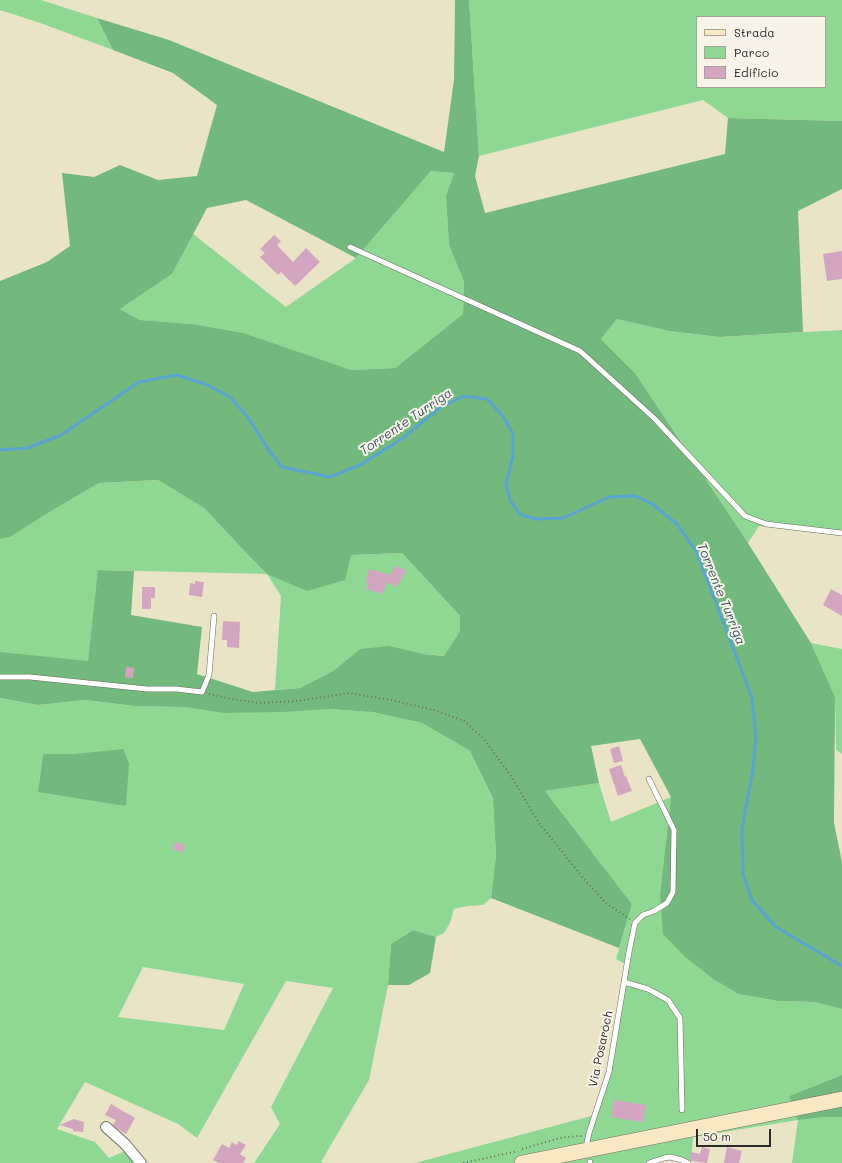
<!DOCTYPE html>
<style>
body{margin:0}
#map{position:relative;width:842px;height:1163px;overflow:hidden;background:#eae4c6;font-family:Mali,sans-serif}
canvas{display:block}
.legend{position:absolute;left:696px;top:16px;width:130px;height:72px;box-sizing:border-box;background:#f7f3e8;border:1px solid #a5a39c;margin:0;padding:5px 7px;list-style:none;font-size:12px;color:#2b2b2b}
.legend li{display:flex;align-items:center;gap:8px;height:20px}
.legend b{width:20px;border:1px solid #a5a39c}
.scale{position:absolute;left:696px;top:1129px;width:75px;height:18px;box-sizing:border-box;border:2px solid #2b2b2b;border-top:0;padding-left:5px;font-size:12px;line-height:14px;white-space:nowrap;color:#2b2b2b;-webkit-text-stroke:3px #f7f3e8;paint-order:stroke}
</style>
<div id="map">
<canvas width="842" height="1163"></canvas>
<ul class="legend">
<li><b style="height:5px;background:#f8e8c3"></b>Strada</li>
<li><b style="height:11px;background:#8fd893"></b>Parco</li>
<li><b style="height:11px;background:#d3a5c0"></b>Edificio</li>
</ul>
<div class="scale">50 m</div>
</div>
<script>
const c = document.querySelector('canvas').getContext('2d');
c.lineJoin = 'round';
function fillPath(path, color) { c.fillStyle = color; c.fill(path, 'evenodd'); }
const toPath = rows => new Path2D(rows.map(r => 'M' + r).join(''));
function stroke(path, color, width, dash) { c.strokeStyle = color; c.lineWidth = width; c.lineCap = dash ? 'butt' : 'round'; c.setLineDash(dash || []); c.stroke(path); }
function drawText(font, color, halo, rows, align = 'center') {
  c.font = font + ' Mali,sans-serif'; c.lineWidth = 4; c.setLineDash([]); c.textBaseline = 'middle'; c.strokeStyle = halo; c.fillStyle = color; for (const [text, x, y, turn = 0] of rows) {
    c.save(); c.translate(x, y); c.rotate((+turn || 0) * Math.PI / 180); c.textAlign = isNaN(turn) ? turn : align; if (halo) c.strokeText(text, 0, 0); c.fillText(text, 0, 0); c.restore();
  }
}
fillPath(toPath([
 [0,0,41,0,97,18,113,50,43,24,0,10],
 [469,0,842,0,842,121,728,118,703,100,479,156],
 [697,17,825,17,825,87,697,87],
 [431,171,454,173,446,196,449,245,464,282,463,314,395,368,351,370,302,354,191,324,140,320,120,309,172,274,193,234,286,307,356,258],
 [617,319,669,331,720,337,842,330,842,536,759,526,748,543,635,373,601,339],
 [158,480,204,508,237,543,351,555,402,553,460,616,460,631,444,656,423,654,360,649,333,671,300,688,275,690,281,596,267,574,99,570,88,661,0,661,0,539,10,537,48,513,99,483],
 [811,643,842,649,842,754,836,750,835,697],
 [0,698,38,705,85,700,135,706,328,709,372,712,422,723,470,751,493,800,496,856,491,898,483,905,467,906,454,909,450,923,444,933,436,937,413,930,391,944,388,985,369,1080,321,1162,325,1163,254,1163,280,1124,271,1107,333,988,286,981,197,1138,178,1124,85,1082,57,1129,95,1142,109,1158,134,1147,144,1163,0,1163],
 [43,754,75,754,38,792],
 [143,967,244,984,224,1030,118,1017],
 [599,783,611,822,671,797,660,894,685,957,713,979,738,994,778,1001,814,1002,842,1009,842,1075,789,1096,823,1117,842,1117,842,1163,792,1163,798,1120,693,1137,691,1163,688,1163,677,1158,649,1163,415,1163,595,1115,614,1048,625,964,616,959,632,904,545,791]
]), '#8fd893');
fillPath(toPath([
 [455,0,469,0,479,156,475,176,485,213,725,154,728,118,842,121,842,189,798,211,803,332,720,337,669,331,617,319,601,339,635,373,748,543,811,643,835,697,834,823,842,862,842,1009,814,1002,778,1001,738,994,713,979,685,957,663,934,660,894,671,797,640,739,591,746,599,783,545,791,632,904,619,948,491,898,496,856,493,799,470,751,422,723,372,712,328,709,282,712,225,713,185,707,135,706,85,700,38,705,0,698,0,652,88,661,98,570,134,571,131,615,202,627,197,674,253,692,300,688,333,671,360,649,389,646,423,654,444,656,460,631,460,616,402,553,351,555,345,580,307,591,267,574,237,543,204,508,158,480,99,483,48,513,10,537,0,539,0,281,47,262,70,246,62,173,94,177,120,165,158,180,197,176,217,105,173,73,113,50,97,18,169,40,444,152,454,80],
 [431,171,454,173,446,196,449,245,464,282,463,314,395,368,351,370,243,333,191,324,140,320,120,309,172,274,207,208,246,200,356,258],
 [123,749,129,763,126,806,38,792,43,754,75,754],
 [413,930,436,937,430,973,409,985,388,985,391,944],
 [842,1075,842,1117,823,1117,798,1120,789,1096]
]), '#73b87d');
stroke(toPath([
 [0,450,28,448,61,435,139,382,177,375,208,385,230,397,247,416,268,449,282,467,330,477,360,465,403,438,441,407,464,396,487,399,503,416,513,434,513,456,506,483,510,501,521,515,537,519,563,518,609,497,635,496,651,503,677,524,696,551,710,587,752,698,756,737,753,769,742,829,743,874,752,900,776,927,842,966]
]), '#57a5d0', 3);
fillPath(toPath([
 [274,235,281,241,277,245,293,262,306,248,320,262,295,286,281,272,278,275,260,257,265,253,260,249],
 [842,251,842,279,827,281,823,254],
 [396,565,406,571,397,587,387,582,383,594,366,589,368,583,366,583,369,569,390,575],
 [195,581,204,582,202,597,189,595,190,583,195,584],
 [142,587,155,587,155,598,151,598,151,609,142,609],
 [831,589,842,595,842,616,823,605],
 [223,621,240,622,239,648,227,647,227,640,222,640],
 [126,667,134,668,133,678,125,677],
 [619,746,623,761,614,763,610,749],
 [621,765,625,777,626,776,632,791,618,796,609,769],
 [176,842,185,845,183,853,173,849],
 [614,1100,646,1105,643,1122,611,1117],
 [111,1104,135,1118,126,1134,118,1129,113,1125,116,1120,105,1115],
 [74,1119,84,1122,83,1132,73,1131,73,1129,59,1125],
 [239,1141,246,1145,240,1154,246,1158,243,1163,219,1163,213,1160,222,1144,229,1148,232,1142,236,1145],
 [702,1147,710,1149,707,1163,692,1161,690,1159,691,1152,700,1154],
 [727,1147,742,1151,739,1163,724,1163]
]), '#d3a5c0');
const lane = toPath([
 [350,247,580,351,655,419,745,516,766,524,842,533],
 [0,677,30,677,147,689,176,689,202,692,209,675,214,616],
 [624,982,648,989,668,1000,680,1018,682,1110],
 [587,1142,589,1133,609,1072,629,952,635,923,643,915,654,911,667,903,673,892,674,830,649,779],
 [590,1162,590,1163],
 [649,1163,664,1158,670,1157,682,1160,688,1163]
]);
const street = toPath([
 [106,1127,125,1144,141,1163]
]);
const secondary = toPath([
 [522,1163,842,1099]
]);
stroke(lane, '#6e6c61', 6);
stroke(street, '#6e6c61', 12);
stroke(secondary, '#6e6c61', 16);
stroke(toPath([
 [209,694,231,699,260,703,296,701,349,693,391,700,434,710,464,721,483,738,511,776,539,823,584,879,607,904,630,919],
 [522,1149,560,1138,577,1136,582,1136],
 [463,1163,518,1151]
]), '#6e6c61', 2, [1, 3]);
stroke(lane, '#fff', 5);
stroke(street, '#fff', 10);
stroke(secondary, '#f8e8c3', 15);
drawText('12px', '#2b2b2b', '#f7f3e8', [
 ["Via Posaroch",601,1049,-78]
]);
drawText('italic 13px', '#3a5665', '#f7f3e8', [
 ["Torrente Turriga",406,422,-34],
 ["Torrente Turriga",721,594,68]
]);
</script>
